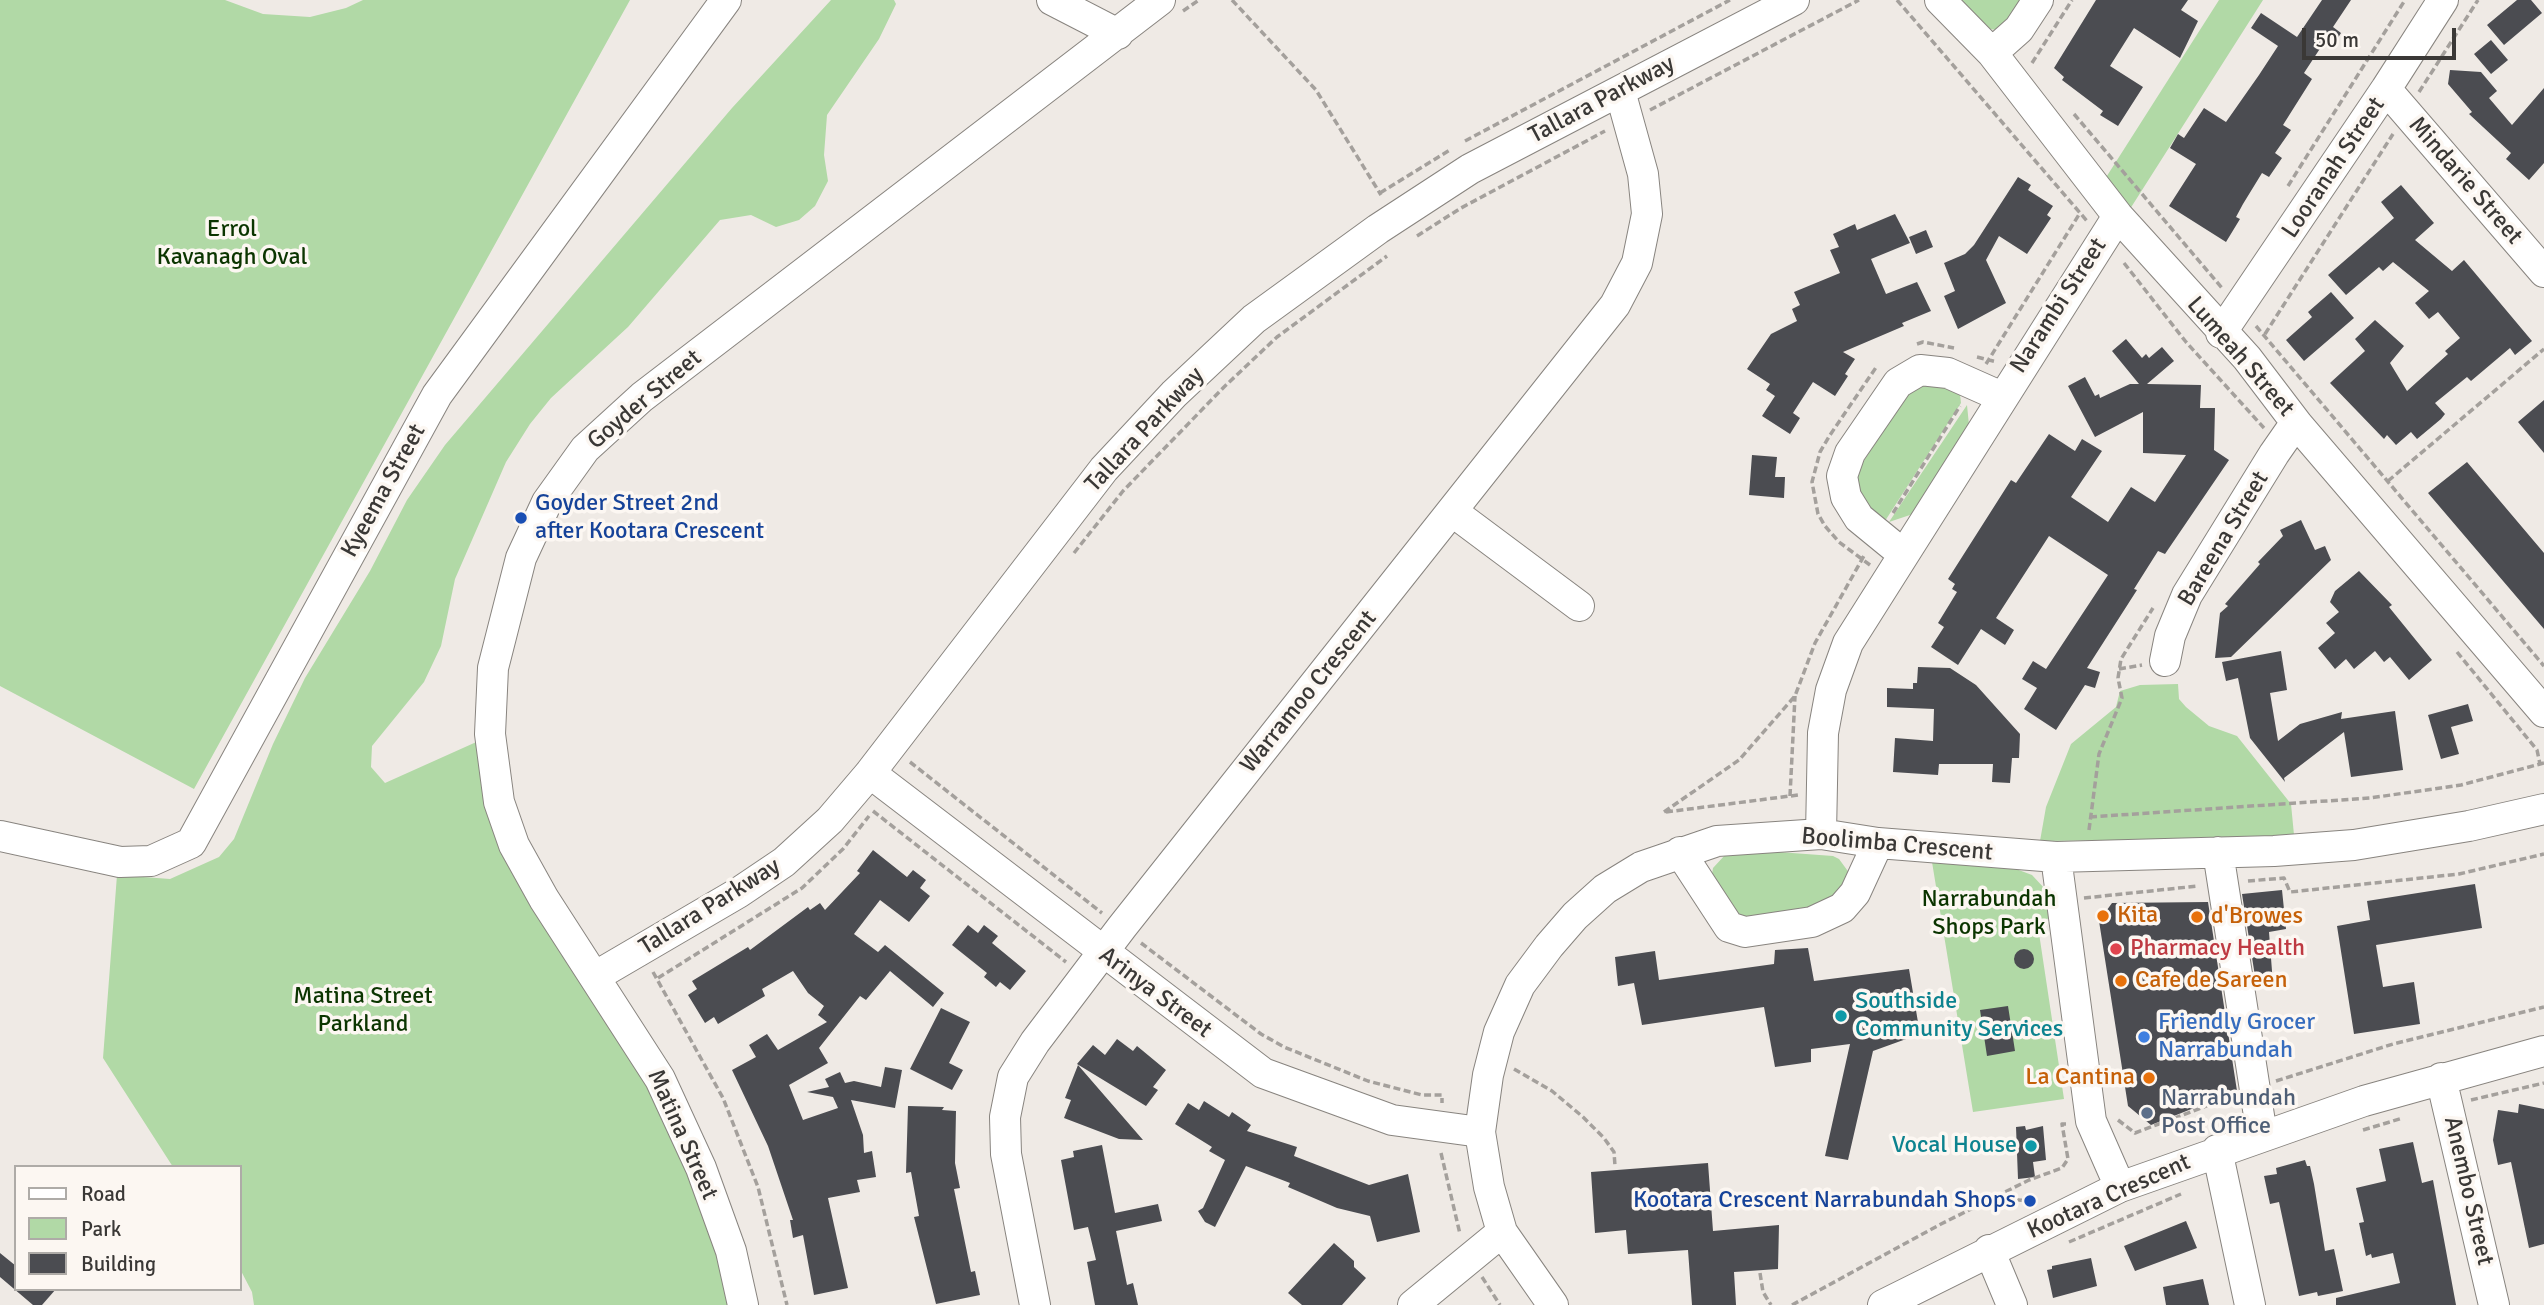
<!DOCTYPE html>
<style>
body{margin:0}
#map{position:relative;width:2544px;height:1305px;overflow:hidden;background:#efeae5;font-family:Signika,sans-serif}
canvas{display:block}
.legend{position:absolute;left:14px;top:1165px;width:228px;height:126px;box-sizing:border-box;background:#fcf7f2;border:2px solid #aeaba7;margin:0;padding:9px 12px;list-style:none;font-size:21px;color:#3a3836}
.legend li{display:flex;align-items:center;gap:14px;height:35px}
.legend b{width:35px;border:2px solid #aeaba7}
.scale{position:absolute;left:2302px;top:28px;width:154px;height:32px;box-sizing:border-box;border:4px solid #3a3836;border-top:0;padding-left:9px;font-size:21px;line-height:24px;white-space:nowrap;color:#3a3836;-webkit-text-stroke:5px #fcf7f2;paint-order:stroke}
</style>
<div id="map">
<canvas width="2544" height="1305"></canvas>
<ul class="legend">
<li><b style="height:9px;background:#fff"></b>Road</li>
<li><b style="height:19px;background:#b1d9a6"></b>Park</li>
<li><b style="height:19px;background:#4b4c51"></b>Building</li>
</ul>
<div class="scale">50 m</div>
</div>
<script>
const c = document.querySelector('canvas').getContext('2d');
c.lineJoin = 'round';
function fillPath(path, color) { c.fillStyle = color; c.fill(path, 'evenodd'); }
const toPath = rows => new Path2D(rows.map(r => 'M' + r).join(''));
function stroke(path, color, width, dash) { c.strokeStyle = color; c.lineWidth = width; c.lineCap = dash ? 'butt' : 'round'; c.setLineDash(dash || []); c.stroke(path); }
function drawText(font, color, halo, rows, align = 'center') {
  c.font = font + ' Signika,sans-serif'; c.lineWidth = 7; c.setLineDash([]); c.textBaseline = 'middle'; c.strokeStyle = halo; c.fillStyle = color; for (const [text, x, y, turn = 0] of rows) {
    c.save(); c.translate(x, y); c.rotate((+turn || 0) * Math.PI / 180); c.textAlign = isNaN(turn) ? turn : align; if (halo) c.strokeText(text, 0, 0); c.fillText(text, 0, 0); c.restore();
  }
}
fillPath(toPath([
 [0,0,225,0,263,14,310,17,346,8,363,0,630,0,194,789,0,686],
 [831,0,894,0,896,4,879,39,827,115,824,155,828,181,815,206,799,220,776,227,751,215,720,220,628,327,551,398,530,424,506,462,455,579,441,646,424,682,372,746,371,767,385,783,483,739,487,778,655,1093,711,1232,729,1305,254,1305,252,1292,240,1269,240,1167,173,1167,103,1058,117,875,170,879,219,857,234,839,273,744,305,678,370,571,407,500,445,445,732,108],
 [1952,0,2033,0,1997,30,1989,29],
 [2219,0,2263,0,2130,209,2105,179],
 [1938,383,1960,394,1961,403,1885,521,1876,519,1855,483,1861,465,1909,392,1921,385],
 [1967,405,1969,425,1913,514,1889,522],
 [2178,684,2179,699,2186,707,2209,726,2237,736,2291,804,2294,835,2233,839,2040,841,2046,807,2071,744,2116,707,2120,691,2140,685],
 [1765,851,1833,856,1839,859,1850,874,1836,903,1739,919,1712,874,1713,868,1725,855],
 [1932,862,2016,869,2032,875,2045,889,2054,918,2037,920,2064,1099,1973,1112]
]), '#b1d9a6');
fillPath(toPath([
 [2096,0,2188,0,2181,10,2198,21,2180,58,2134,28,2110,66,2143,87,2118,126,2100,115,2103,111,2062,80,2064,77,2054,68],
 [2322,0,2351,0,2333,27,2341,33,2331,49,2323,44,2304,73,2312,79,2283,125,2291,130,2275,153,2282,158,2269,177,2262,173,2243,204,2236,217,2240,219,2226,242,2169,206,2196,164,2170,148,2178,134,2184,138,2204,108,2226,122,2259,75,2278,46,2251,28,2261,13,2297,37],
 [2517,0,2531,0,2542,13,2504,45,2487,25],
 [2491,40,2508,60,2491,74,2474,54],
 [2450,70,2481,72,2497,91,2489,98,2512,125,2544,88,2544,163,2529,180,2506,159,2511,153,2469,114,2472,112,2448,84],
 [2018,177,2031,185,2028,190,2053,206,2047,215,2051,218,2027,254,1999,236,1986,260,2006,303,1958,329,1944,296,1955,291,1944,263,1965,254,1974,245],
 [2401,185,2434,223,2415,240,2452,271,2464,260,2532,341,2515,355,2510,348,2471,381,2467,377,2435,403,2445,414,2441,419,2417,439,2411,432,2396,445,2387,435,2384,439,2330,383,2365,351,2355,339,2375,320,2404,346,2390,363,2407,391,2448,354,2445,351,2460,338,2438,312,2429,319,2415,303,2429,291,2393,262,2383,271,2379,267,2346,295,2328,275,2394,218,2381,202],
 [1895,214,1910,243,1871,259,1886,294,1917,282,1931,311,1902,323,1904,326,1843,352,1855,359,1845,374,1848,376,1835,396,1813,382,1793,413,1800,418,1790,434,1762,416,1775,396,1766,390,1770,384,1747,369,1771,334,1797,321,1792,309,1800,305,1794,292,1840,273,1830,250,1839,247,1833,234,1855,224,1857,230],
 [1926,230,1933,247,1916,254,1909,237],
 [2331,292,2354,318,2304,361,2286,340,2312,317,2308,312],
 [2126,339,2142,358,2146,354,2149,358,2162,347,2174,361,2147,384,2201,385,2200,408,2215,408,2214,450,2229,460,2165,554,2158,551,2134,589,2137,590,2087,668,2100,672,2095,688,2085,685,2056,730,2024,709,2037,688,2022,679,2033,661,2046,669,2108,575,2049,536,1996,618,2014,630,2005,645,1981,629,1958,665,1931,647,1944,627,1938,623,1957,592,1952,589,1955,584,1948,579,2011,480,2016,483,2049,434,2075,451,2082,439,2102,451,2071,497,2108,522,2131,487,2155,502,2186,455,2143,453,2143,412,2095,437,2068,386,2085,377,2095,396,2099,394,2100,398,2130,384,2139,384,2112,351],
 [2544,400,2544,453,2518,422],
 [1752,455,1777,457,1775,477,1785,477,1784,498,1749,495],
 [2467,462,2544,553,2544,629,2428,493],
 [2301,520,2315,550,2325,546,2331,560,2231,657,2215,658,2220,613,2228,606,2225,604,2260,564,2258,562,2283,536,2280,530],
 [2359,571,2392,605,2389,607,2432,660,2409,680,2390,657,2384,662,2375,651,2354,669,2346,659,2335,669,2318,648,2335,633,2326,623,2339,612,2330,602,2335,591],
 [2281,651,2287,690,2270,693,2278,741,2300,724,2342,712,2341,719,2395,711,2403,770,2351,777,2344,732,2284,778,2285,782,2250,738,2238,678,2226,681,2222,662],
 [1918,667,1950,668,1976,685,2020,734,2019,758,2012,758,2010,783,1992,782,1993,764,1939,764,1938,775,1893,772,1895,738,1933,741,1934,709,1887,707,1887,688,1913,689,1913,683,1917,683],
 [2468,704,2473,721,2451,727,2459,754,2441,759,2428,715],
 [873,850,907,877,913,870,926,880,920,888,930,896,909,922,880,900,854,934,878,952,885,945,944,993,933,1007,890,971,866,1000,860,996,819,1048,828,1063,789,1085,803,1120,838,1108,833,1097,807,1092,829,1087,825,1079,840,1072,845,1083,854,1081,881,1087,885,1067,902,1070,895,1108,851,1100,863,1135,864,1153,872,1151,876,1177,857,1180,860,1192,828,1198,848,1288,814,1295,803,1235,793,1238,790,1220,793,1220,768,1146,732,1070,756,1057,749,1045,767,1034,778,1050,827,1022,818,1015,824,1006,808,993,793,971,762,989,765,996,718,1024,714,1017,705,1023,688,995,697,989,692,981,748,947,750,950,808,907,810,910,820,903,825,910,860,873,857,871],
 [2475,884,2482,928,2376,945,2383,987,2414,982,2420,1024,2354,1034,2337,926,2370,920,2367,901],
 [2282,890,2286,929,2269,932,2273,984,2257,989,2242,894],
 [2208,902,2237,1091,2151,1125,2128,1106,2099,921,2112,903],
 [968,925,978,933,984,925,998,936,992,943,1026,971,1010,990,1000,982,996,987,984,977,987,973,952,945],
 [1808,948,1814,981,1909,969,1920,1034,1873,1051,1848,1160,1825,1156,1850,1044,1811,1049,1811,1062,1775,1067,1764,1007,1642,1025,1634,983,1618,986,1615,957,1655,951,1659,980,1774,964,1775,950],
 '2014 959a10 10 0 1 1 20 0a10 10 0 1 1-20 0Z',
 [2008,1006,2015,1051,1987,1056,1980,1010],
 [941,1008,970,1022,949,1063,963,1070,952,1090,910,1069],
 [1117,1039,1133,1051,1137,1046,1166,1070,1153,1087,1158,1090,1146,1106,1077,1064,1093,1045,1105,1055],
 [1078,1065,1143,1140,1119,1139,1064,1118,1071,1100,1065,1098],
 [1204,1101,1229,1117,1232,1112,1251,1125,1247,1131,1297,1147,1294,1156,1369,1185,1408,1174,1420,1232,1377,1242,1370,1216,1337,1208,1288,1187,1290,1183,1246,1166,1215,1227,1205,1222,1198,1211,1203,1208,1225,1160,1209,1151,1212,1147,1175,1124,1188,1103,1199,1110],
 [2519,1104,2544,1109,2544,1244,2529,1248,2511,1162,2498,1165,2493,1140,2498,1110,2518,1113],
 [908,1106,944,1107,942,1110,956,1111,955,1163,960,1188,954,1189,971,1272,975,1271,980,1295,936,1304,914,1217,919,1216,911,1172,906,1173],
 [2025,1126,2026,1130,2043,1126,2046,1160,2033,1162,2035,1177,2018,1179,2016,1127],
 [2413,1142,2422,1183,2433,1180,2456,1305,2336,1305,2336,1298,2400,1283,2393,1253,2372,1258,2371,1254,2366,1256,2359,1223,2364,1222,2356,1188,2386,1181,2379,1149],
 [1102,1145,1115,1213,1158,1204,1162,1221,1116,1231,1127,1285,1133,1283,1138,1305,1095,1305,1087,1262,1096,1260,1088,1227,1074,1230,1061,1160,1074,1157,1073,1151],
 [2305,1160,2307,1166,2310,1166,2314,1184,2325,1251,2334,1249,2343,1291,2318,1296,2317,1292,2299,1296,2279,1202,2270,1204,2264,1176,2277,1174,2276,1168],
 [1708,1163,1713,1231,1779,1225,1778,1269,1734,1272,1736,1305,1692,1305,1688,1250,1628,1254,1626,1230,1595,1233,1591,1172],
 [2186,1221,2197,1248,2135,1271,2124,1246],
 [1334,1243,1354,1261,1354,1267,1366,1278,1342,1305,1302,1305,1288,1293],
 [0,1253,16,1266,16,1289,56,1289,42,1305,33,1305,0,1277],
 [2091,1258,2097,1286,2053,1298,2047,1270,2052,1269,2052,1266],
 [2203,1279,2209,1305,2166,1305,2163,1287]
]), '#4b4c51');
const minor = toPath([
 [1052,0,1118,34],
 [1940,0,1992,53,2118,216,2247,358,2298,425,2544,712],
 [1992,53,2019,29,2038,0],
 [2386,89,2544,272],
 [2221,333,2386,89,2443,0],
 [1453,512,1579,606],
 [1903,554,1859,518,1846,497,1842,476,1850,453,1898,383,1920,370,1948,373,2002,397],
 [2165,661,2170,636,2187,595,2274,454,2290,431,2298,425],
 [870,773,1263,1073,1392,1120,1480,1132],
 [1821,834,1823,733,1831,690,1848,643,2118,216],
 [0,836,120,862,151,861,191,843,437,395,726,0],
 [1680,852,1729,927,1745,932,1812,922,1842,908,1855,893,1878,843],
 [2218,852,2262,1135],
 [2056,857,2091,1121,2120,1187],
 [596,976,738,893,784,862,830,820,870,773,1104,469,1174,394,1254,319,1378,229,1470,169,1794,0],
 [2441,1078,2494,1305],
 [2217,1150,2250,1305],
 [1989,1250,2012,1305],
 [743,1305,731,1251,701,1168,660,1079,544,899,514,845,499,802,490,734,493,668,521,558,547,502,585,449,642,397,1160,0],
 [1035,1305,1006,1154,1005,1117,1013,1077,1035,1042,1122,927,1615,305,1637,263,1647,214,1643,174,1620,91],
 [1413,1305,1502,1232],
 [1553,1305,1502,1232,1489,1187,1480,1132,1488,1075,1499,1032,1520,985,1549,946,1575,916,1605,889,1641,867,1717,841,1821,834,1878,843,2056,857,2274,851,2354,845,2469,826,2544,809],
 [1883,1305,2120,1187,2364,1101,2544,1051]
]);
stroke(minor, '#88847f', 32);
stroke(toPath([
 [1232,0,1316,90,1381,195],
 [1897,0,2087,221],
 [1183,11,1199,0],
 [2032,63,2072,0],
 [2419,92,2478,0],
 [1650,110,1859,0],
 [2074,114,2222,288],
 [1465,141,1730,0],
 [2288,186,2405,0],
 [1380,193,1450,150],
 [1417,236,1461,208,1605,131],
 [2124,263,2186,342,2264,428],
 [2256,326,2544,666],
 [2265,334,2393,134],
 [1917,344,1923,342,1954,348],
 [1977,357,1997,362],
 [1986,364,2080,213],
 [2388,481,2544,349],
 [1893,513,1960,406],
 [1074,553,1123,491,1224,387,1277,337,1387,256],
 [1870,565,1839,542,1825,526,1818,514,1812,482,1820,452,1830,435,1877,366],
 [2457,652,2537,750,2540,764],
 [2119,669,2142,665],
 [910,762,1102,913],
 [1790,796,1795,696],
 [873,811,1066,962],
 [1664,812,1739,760,1795,696,1815,643,1865,554],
 [1666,812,1798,795],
 [2090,817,2370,798,2461,785,2544,763],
 [2089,830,2099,754,2122,698,2118,678,2121,659,2153,608],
 [2248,881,2284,878,2290,892,2459,874,2544,854],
 [2084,898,2198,886],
 [1141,943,1261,1034,1284,1047,1368,1081,1422,1095,1442,1095,1442,1103],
 [653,972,723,1098,758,1187,787,1305],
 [658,978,802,888,843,849,869,816],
 [1514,1069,1552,1091,1583,1117,1604,1138,1614,1152,1615,1166],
 [2276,1081,2393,1044,2544,1007],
 [2471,1100,2544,1083],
 [2118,1120,2135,1133,2233,1096],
 [2363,1130,2403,1118],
 [1441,1153,1460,1234],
 [1994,1198,2030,1201],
 [2069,1242,2181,1194],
 [1760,1273,1763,1292,1771,1305],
 [1482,1277,1500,1305],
 [1792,1305,1941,1224,2029,1180,2062,1168,2068,1159,2062,1124,2066,1124]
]), '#a4a09c', 3.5, [7, 3.5]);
stroke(minor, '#fff', 30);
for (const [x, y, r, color] of [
 [521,518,7,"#1a4fb4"],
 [2103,916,7,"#e8710a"],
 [2197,917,7,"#e8710a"],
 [2116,949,7,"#e0444e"],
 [2121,981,7,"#e8710a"],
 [1841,1016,7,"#0f9aa8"],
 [2144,1037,7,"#3f7fe0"],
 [2149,1078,7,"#e8710a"],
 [2147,1113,7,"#5c6f8a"],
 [2031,1146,7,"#0f9aa8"],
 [2030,1201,7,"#1a4fb4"]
]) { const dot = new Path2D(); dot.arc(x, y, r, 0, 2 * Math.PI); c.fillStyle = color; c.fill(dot); stroke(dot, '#fcf7f2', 2.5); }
drawText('24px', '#3a3836', '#fcf7f2', [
 ["Tallara Parkway",1602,100,-28],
 ["Looranah Street",2334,168,-56],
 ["Mindarie Street",2465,181,49],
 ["Narambi Street",2059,306,-57],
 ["Lumeah Street",2240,357,49],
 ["Goyder Street",645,400,-40],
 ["Tallara Parkway",1145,430,-47],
 ["Kyeema Street",384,491,-61],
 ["Bareena Street",2224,539,-59],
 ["Warramoo Crescent",1309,692,-51],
 ["Boolimba Crescent",1897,845,5],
 ["Tallara Parkway",710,907,-32],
 ["Arinya Street",1155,993,37],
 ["Matina Street",682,1135,66],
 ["Anembo Street",2468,1191,77],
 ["Kootara Crescent",2109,1197,-24]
]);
drawText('24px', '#0b3500', '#fcf7f2', [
 ["Errol",232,230],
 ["Kavanagh Oval",232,258],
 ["Narrabundah",1989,900],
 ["Shops Park",1989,928],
 ["Matina Street",363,997],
 ["Parkland",363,1025]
]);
drawText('24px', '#164399', '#fcf7f2', [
 ["Goyder Street 2nd",535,504],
 ["after Kootara Crescent",535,532],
 ["Kootara Crescent Narrabundah Shops",2016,1201,"right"]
], 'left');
drawText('24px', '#c56008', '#fcf7f2', [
 ["Kita",2117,916],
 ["d'Browes",2211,917],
 ["Cafe de Sareen",2135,981],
 ["La Cantina",2135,1078,"right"]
], 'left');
drawText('24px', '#be3a42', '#fcf7f2', [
 ["Pharmacy Health",2130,949]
], 'left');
drawText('24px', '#0d838f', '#fcf7f2', [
 ["Southside",1855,1002],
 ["Community Services",1855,1030],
 ["Vocal House",2017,1146,"right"]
], 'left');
drawText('24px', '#366cbe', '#fcf7f2', [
 ["Friendly Grocer",2158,1023],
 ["Narrabundah",2158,1051]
], 'left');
drawText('24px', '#4e5e75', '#fcf7f2', [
 ["Narrabundah",2161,1099],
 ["Post Office",2161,1127]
], 'left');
</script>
